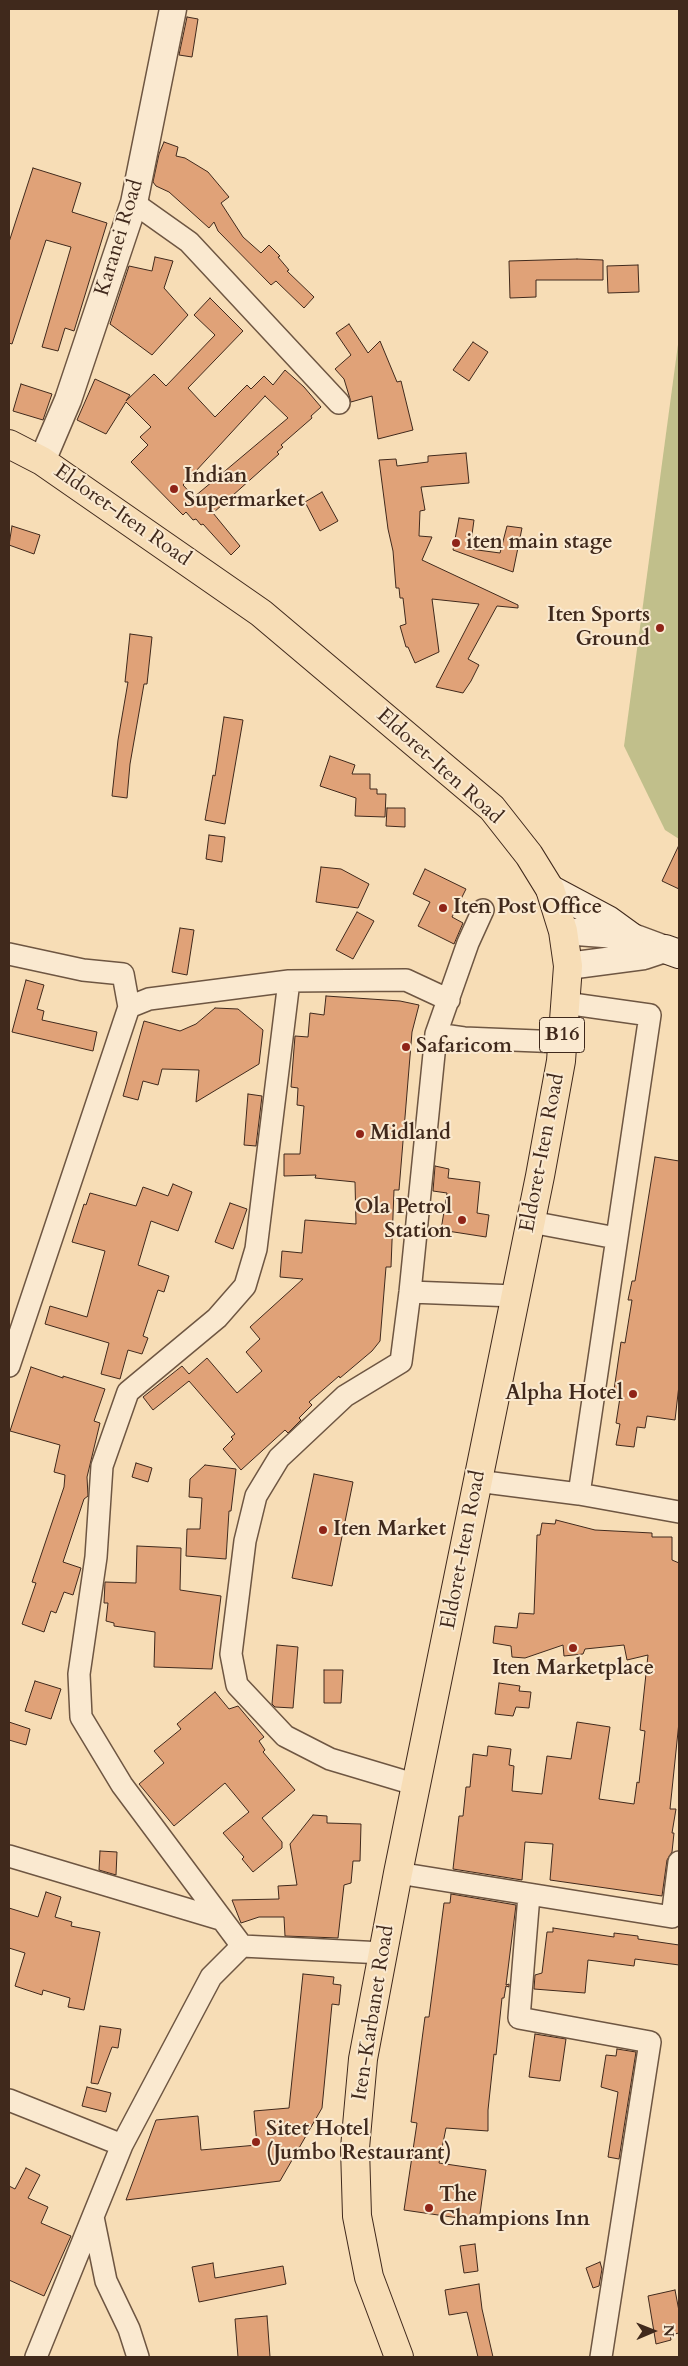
<!DOCTYPE html>
<style>
body{margin:0}
#map{position:relative;width:688px;height:2366px;overflow:hidden;background:#f7ddb6;font-family:Cardo,serif}
canvas{display:block}
.frame{position:absolute;inset:0;border:10px solid #40291c;pointer-events:none}
.north{position:absolute;left:628px;top:2306px;width:50px;height:50px;-webkit-text-stroke:4px #fae9d0;paint-order:stroke;rotate:89deg;font-size:14px;font-weight:700;line-height:20px;text-align:center;color:#40291c}
.north::after{content:'';display:block;margin:auto;width:18px;height:22px;background:#40291c;clip-path:polygon(50% 0,100% 100%,50% 72%,0 100%)}
</style>
<div id="map">
<canvas width="688" height="2366"></canvas>
<div class="frame"></div>
<div class="north">N</div>
</div>
<script>
const c = document.querySelector('canvas').getContext('2d');
c.lineJoin = 'round';
function fillPath(path, color) { c.fillStyle = color; c.fill(path, 'evenodd'); }
const toPath = rows => new Path2D(rows.map(r => 'M' + r).join(''));
function stroke(path, color, width, dash) { c.strokeStyle = color; c.lineWidth = width; c.lineCap = dash ? 'butt' : 'round'; c.setLineDash(dash || []); c.stroke(path); }
function drawText(font, color, halo, rows, align = 'center') {
  c.font = font + ' Cardo,serif'; c.lineWidth = 4; c.setLineDash([]); c.textBaseline = 'middle'; c.strokeStyle = halo; c.fillStyle = color; for (const [text, x, y, turn = 0] of rows) {
    c.save(); c.translate(x, y); c.rotate((+turn || 0) * Math.PI / 180); c.textAlign = isNaN(turn) ? turn : align; if (halo) c.strokeText(text, 0, 0); c.fillText(text, 0, 0); c.restore();
  }
}
fillPath(toPath([
 [679,337,679,839,665,830,624,746]
]), '#c1bf8b');
const building = toPath([
 [187,17,198,19,192,57,179,55,187,17],
 [164,142,178,147,176,156,185,158,208,172,229,197,221,203,243,237,261,253,269,245,280,256,278,257,289,270,287,271,314,297,304,308,276,281,271,285,218,231,214,222,209,228,169,192,156,186,153,182,159,154,164,142],
 [33,168,81,183,72,212,107,223,74,331,65,328,58,351,42,347,71,247,46,240,12,344,9,343,9,242,33,168],
 [155,257,173,261,164,288,188,315,152,355,110,324,129,266,152,271,155,257],
 [577,259,603,260,603,280,536,280,536,297,510,298,509,261,577,259],
 [638,265,639,292,608,293,607,266,638,265],
 [210,298,243,331,188,388,215,417,247,385,251,389,264,376,273,385,285,370,304,387,321,407,311,416,312,418,281,445,283,447,277,452,279,454,213,513,240,546,231,555,203,524,201,525,196,519,193,520,186,512,183,515,131,462,148,445,140,437,151,427,126,402,106,434,77,420,95,379,130,395,126,401,154,374,166,386,215,335,194,315,210,298],
 [265,396,288,418,194,497,183,485,265,396],
 [349,324,368,353,380,341,397,382,401,381,413,430,378,439,372,396,351,402,344,379,335,369,351,355,336,333,349,324],
 [473,342,488,352,469,381,453,370,473,342],
 [21,384,52,394,43,420,13,411,21,384],
 [466,453,469,483,421,487,425,510,420,511,419,536,432,537,422,560,518,605,518,608,497,606,468,659,479,665,471,681,463,693,436,687,479,604,432,599,439,652,415,663,408,647,406,647,400,626,406,624,403,598,400,598,399,588,396,588,393,551,388,529,379,460,396,459,397,466,428,462,428,456,466,453],
 [322,492,338,521,320,531,305,502,322,492],
 [459,518,474,520,470,549,500,553,507,526,522,528,513,572,453,550,459,518],
 [12,526,40,535,34,554,9,545,12,526],
 [130,634,152,637,147,684,144,684,130,764,127,798,112,796,118,740,128,682,125,682,130,634],
 [224,717,243,720,225,824,205,820,213,775,215,776,224,717],
 [330,756,355,765,352,774,370,774,370,789,377,789,377,794,386,794,385,817,355,816,356,798,320,786,330,756],
 [387,808,405,808,405,827,386,826,387,808],
 [209,835,225,837,222,862,206,859,209,835],
 [679,845,679,889,662,881,679,845],
 [321,867,341,869,369,884,358,908,316,902,321,867],
 [425,869,466,889,452,917,463,923,454,944,418,926,430,902,413,894,425,869],
 [357,912,374,921,353,959,336,950,357,912],
 [180,928,194,930,187,975,172,972,180,928],
 [26,980,44,985,37,1009,44,1011,42,1020,97,1032,93,1051,12,1032,26,980],
 [326,996,400,1001,419,1005,412,1032,399,1190,394,1190,391,1267,386,1267,380,1341,372,1351,340,1378,339,1376,309,1402,312,1405,299,1418,301,1420,288,1433,285,1430,241,1470,223,1449,233,1439,231,1437,235,1434,189,1381,153,1410,143,1397,182,1366,189,1374,207,1358,237,1393,262,1371,246,1352,260,1339,250,1327,303,1279,280,1277,282,1251,302,1253,305,1220,356,1224,355,1182,315,1178,316,1175,284,1176,284,1154,300,1154,304,1106,297,1105,298,1088,291,1087,295,1036,308,1037,310,1013,324,1015,326,996],
 [215,1008,238,1009,263,1030,259,1064,196,1102,199,1070,162,1069,158,1085,143,1081,138,1100,123,1096,144,1021,180,1031,196,1024,215,1008],
 [248,1094,262,1096,256,1146,244,1145,248,1094],
 [655,1157,679,1161,679,1385,675,1420,647,1416,645,1428,637,1427,634,1447,616,1445,620,1424,616,1423,621,1391,614,1390,621,1342,625,1343,632,1300,628,1300,632,1281,635,1281,655,1157],
 [435,1166,449,1169,448,1178,480,1182,477,1213,489,1215,486,1237,441,1230,447,1193,433,1191,435,1166],
 [173,1184,192,1192,178,1231,151,1221,138,1265,169,1276,164,1292,158,1290,143,1336,148,1338,142,1354,128,1350,120,1379,101,1374,109,1343,45,1324,50,1306,87,1317,105,1251,72,1242,84,1204,86,1205,90,1193,136,1206,143,1187,168,1196,173,1184],
 [230,1203,247,1209,233,1249,215,1242,230,1203],
 [31,1367,63,1378,63,1376,105,1389,94,1421,100,1423,87,1477,88,1496,84,1499,63,1562,81,1568,73,1595,64,1592,56,1613,51,1611,44,1632,22,1624,36,1583,32,1582,64,1487,65,1475,54,1472,60,1445,10,1431,31,1367],
 [136,1463,152,1468,148,1482,132,1477,136,1463],
 [205,1465,236,1469,231,1511,229,1511,226,1559,186,1556,187,1529,200,1529,202,1498,189,1497,190,1479,205,1465],
 [314,1474,353,1482,332,1586,292,1578,314,1474],
 [556,1520,595,1530,652,1533,652,1537,672,1537,672,1560,679,1563,679,1722,670,1809,676,1809,672,1833,674,1833,672,1852,667,1860,662,1896,550,1880,553,1844,525,1842,522,1880,453,1869,459,1816,463,1816,466,1787,470,1787,473,1754,487,1756,488,1746,511,1749,509,1765,514,1766,512,1791,542,1794,547,1756,571,1759,577,1722,610,1727,599,1799,634,1804,637,1782,639,1783,645,1731,640,1730,648,1655,627,1660,624,1645,585,1649,583,1654,564,1656,563,1645,525,1658,512,1657,511,1646,493,1643,495,1626,517,1628,519,1613,534,1614,537,1535,540,1535,542,1523,555,1524,556,1520],
 [137,1546,181,1548,180,1590,221,1596,212,1669,154,1667,155,1632,114,1626,114,1623,106,1621,108,1603,104,1603,105,1582,136,1583,137,1546],
 [277,1645,298,1647,293,1708,275,1707,272,1704,277,1645],
 [324,1670,343,1670,341,1703,324,1703,324,1670],
 [35,1681,61,1689,51,1719,25,1711,35,1681],
 [499,1683,520,1686,519,1691,531,1692,529,1708,516,1707,513,1716,495,1714,499,1683],
 [215,1692,229,1709,238,1706,264,1737,259,1741,265,1750,263,1752,295,1790,262,1818,282,1842,282,1848,253,1872,242,1859,244,1857,223,1833,249,1812,225,1783,174,1826,139,1784,164,1763,154,1751,181,1729,177,1724,215,1692],
 [9,1722,30,1729,26,1745,9,1740,9,1722],
 [313,1815,327,1816,327,1823,361,1824,360,1861,353,1861,351,1883,344,1885,338,1938,285,1936,284,1917,259,1917,241,1923,232,1900,279,1899,278,1886,297,1885,290,1844,313,1815],
 [100,1851,117,1852,116,1875,99,1870,100,1851],
 [46,1892,61,1897,55,1917,72,1922,71,1926,100,1932,84,2010,68,2007,70,1998,43,1990,42,1995,15,1986,25,1953,9,1948,9,1908,38,1917,46,1892],
 [451,1894,516,1905,506,1985,509,1984,509,1987,506,1986,504,1998,502,1998,496,2055,494,2054,488,2110,488,2131,446,2128,439,2163,486,2170,479,2221,404,2210,417,2123,411,2122,425,2017,429,2017,444,1903,450,1903,451,1894],
 [553,1928,614,1937,614,1933,638,1936,638,1939,679,1945,679,1965,635,1959,634,1966,588,1960,585,1993,534,1989,535,1975,542,1973,547,1932,553,1932,553,1928],
 [303,1974,334,1977,333,1984,341,1985,339,2005,332,2004,322,2108,280,2181,126,2200,156,2120,198,2116,201,2150,257,2145,254,2111,289,2108,303,1974],
 [100,2026,121,2029,118,2048,112,2047,98,2084,91,2083,100,2026],
 [535,2034,566,2039,560,2081,529,2077,535,2034],
 [617,2049,636,2052,619,2159,608,2157,618,2092,601,2087,606,2055,616,2056,617,2049],
 [87,2087,111,2093,106,2112,82,2106,87,2087],
 [26,2168,40,2175,28,2198,48,2207,41,2223,71,2236,44,2296,9,2280,9,2186,15,2189,26,2168],
 [475,2244,478,2271,464,2273,460,2246,475,2244],
 [600,2262,602,2269,599,2286,593,2288,586,2268,600,2262],
 [213,2263,215,2278,283,2266,286,2284,199,2302,192,2267,213,2263],
 [479,2284,482,2309,493,2357,478,2357,467,2312,449,2315,445,2290,479,2284],
 [675,2290,679,2311,679,2333,670,2335,671,2340,656,2344,648,2296,675,2290],
 [267,2316,270,2357,238,2357,235,2319,267,2316]
]);
fillPath(building, '#e0a278');
stroke(building, '#40291c', 1);
const minor = toPath([
 [134,203,189,242,339,403],
 [9,954,83,970,123,974,129,1007],
 [565,1003,650,1015,579,1494],
 [436,1034,464,1038,562,1042],
 [531,1222,616,1238],
 [410,1292,515,1296],
 [9,1366,129,1007,149,999,289,981,406,980,449,1000],
 [477,1481,579,1494,679,1512],
 [417,1785,330,1759,285,1736,237,1685,231,1654,245,1541,256,1496,279,1458,345,1396,401,1362,410,1292,436,1034,468,943,483,910],
 [9,1856,220,1919],
 [398,1873,672,1917,679,1862],
 [529,1895,519,2018,650,2042,601,2357],
 [242,1946,122,1785,81,1717,79,1674,96,1557,102,1466,128,1392,217,1318,245,1286,256,1249,289,981],
 [9,2100,122,2145,211,1977,242,1946,383,1953],
 [93,2217,106,2281,129,2329,138,2357],
 [36,2357,122,2145]
]);
const tertiary = toPath([
 [42,461,68,400,134,203,173,9],
 [563,931,630,936,665,949],
 [568,966,644,956,665,949]
]);
const secondary = toPath([
 [550,889,608,920,630,936],
 [665,949,679,954]
]);
const primary = toPath([
 [9,444,42,461,261,613,492,808,529,855,550,889,563,931,568,966,561,1061,540,1176,398,1873,363,2059,355,2148,357,2216,369,2277,399,2357]
]);
stroke(minor, '#6e5642', 24);
stroke(tertiary, '#6e5642', 29);
stroke(secondary, '#40291c', 30);
stroke(primary, '#40291c', 30);
stroke(minor, '#fae9d0', 21);
stroke(tertiary, '#fae9d0', 26);
stroke(secondary, '#fae9d0', 28);
stroke(primary, '#f7ddb6', 28);
for (const [x, y, r, color] of [
 [174,489,5,"#8f2418"],
 [456,543,5,"#8f2418"],
 [660,628,5,"#8f2418"],
 [443,908,5,"#8f2418"],
 [406,1047,5,"#8f2418"],
 [360,1134,5,"#8f2418"],
 [462,1220,5,"#8f2418"],
 [633,1394,5,"#8f2418"],
 [323,1530,5,"#8f2418"],
 [573,1648,5,"#8f2418"],
 [256,2142,5,"#8f2418"],
 [429,2208,5,"#8f2418"]
]) { const dot = new Path2D(); dot.arc(x, y, r, 0, 2 * Math.PI); c.fillStyle = color; c.fill(dot); stroke(dot, '#fae9d0', 2); }
for (const [x, y, w] of [
 [562,1035,45]
]) { const box = new Path2D(); box.roundRect(x - w / 2, y - 17.5, w, 35, 4); c.fillStyle = '#fae9d0'; c.fill(box); stroke(box, '#40291c', 1); }
drawText('bold 20px', '#40291c', null, [
 ["B16",562,1035]
]);
drawText('21px', '#40291c', '#fae9d0', [
 ["Karanei Road",120,238,-73],
 ["Eldoret-Iten Road",122,516,35],
 ["Eldoret-Iten Road",439,767,42],
 ["Eldoret-Iten Road",543,1153,-79],
 ["Eldoret-Iten Road",464,1550,-79],
 ["Iten-Karbanet Road",374,2013,-81]
]);
drawText('bold 21px', '#40291c', '#fae9d0', [
 ["Indian",184,477],
 ["Supermarket",184,501],
 ["iten main stage",466,543],
 ["Iten Sports",650,616,"right"],
 ["Ground",650,640,"right"],
 ["Iten Post Office",453,908],
 ["Safaricom",416,1047],
 ["Midland",370,1134],
 ["Ola Petrol",452,1208,"right"],
 ["Station",452,1232,"right"],
 ["Alpha Hotel",623,1394,"right"],
 ["Iten Market",333,1530],
 ["Iten Marketplace",573,1669,"center"],
 ["Sitet Hotel",266,2130],
 ["(Jumbo Restaurant)",266,2154],
 ["The",439,2196],
 ["Champions Inn",439,2220]
], 'left');
</script>
